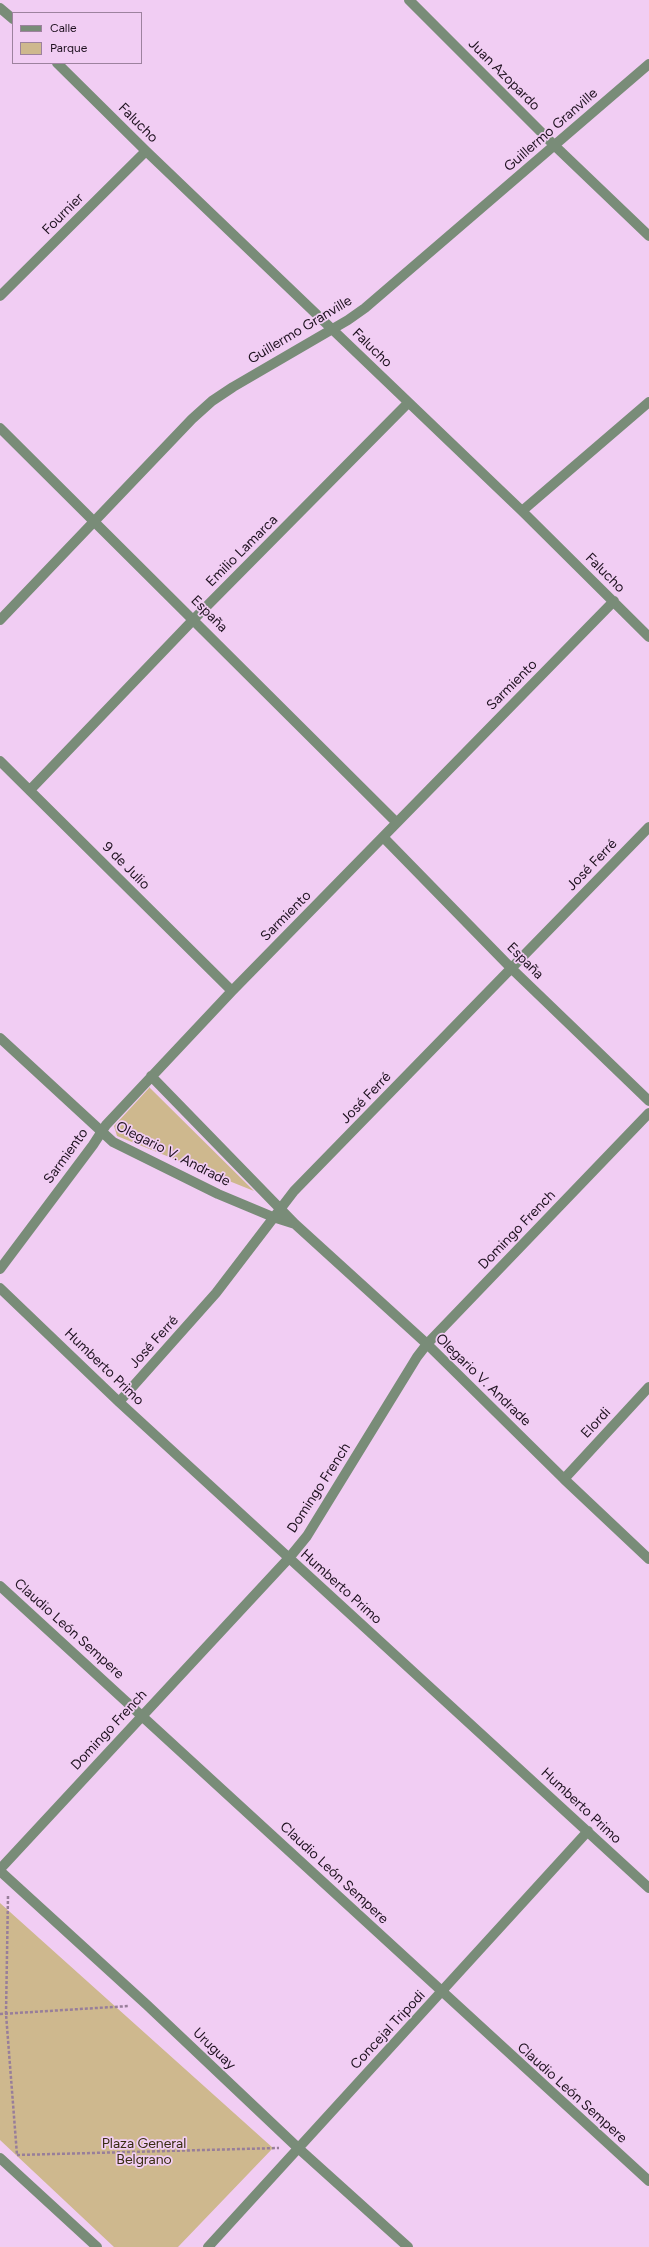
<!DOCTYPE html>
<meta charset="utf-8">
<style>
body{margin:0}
#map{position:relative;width:649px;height:2247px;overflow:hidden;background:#f1cdf3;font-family:Figtree,sans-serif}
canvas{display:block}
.legend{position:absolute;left:12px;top:12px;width:130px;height:52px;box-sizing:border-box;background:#f1cdf3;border:1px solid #9d829e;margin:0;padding:5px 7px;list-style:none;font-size:12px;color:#1e111f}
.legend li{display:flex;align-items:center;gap:8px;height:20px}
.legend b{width:20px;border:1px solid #9d829e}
</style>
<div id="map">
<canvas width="649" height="2247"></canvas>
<ul class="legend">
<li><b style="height:5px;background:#798c78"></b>Calle</li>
<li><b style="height:11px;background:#ceb88e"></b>Parque</li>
</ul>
</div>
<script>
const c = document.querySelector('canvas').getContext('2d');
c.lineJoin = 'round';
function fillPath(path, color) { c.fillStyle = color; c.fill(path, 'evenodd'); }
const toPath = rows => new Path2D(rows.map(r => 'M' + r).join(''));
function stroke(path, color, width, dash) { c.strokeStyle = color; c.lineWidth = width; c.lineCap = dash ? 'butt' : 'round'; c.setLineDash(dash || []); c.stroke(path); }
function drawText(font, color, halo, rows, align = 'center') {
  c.font = font + ' Figtree,sans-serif'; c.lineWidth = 3.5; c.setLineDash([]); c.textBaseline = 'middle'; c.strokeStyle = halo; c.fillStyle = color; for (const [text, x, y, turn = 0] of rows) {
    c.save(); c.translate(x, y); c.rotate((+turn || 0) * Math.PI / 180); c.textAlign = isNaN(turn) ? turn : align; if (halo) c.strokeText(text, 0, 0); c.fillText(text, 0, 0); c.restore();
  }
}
fillPath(toPath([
 [150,1087,150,1088,254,1191,117,1136,114,1126],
 [0,1903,273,2148,178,2247,114,2247,0,2140]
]), '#ceb88e');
stroke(toPath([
 [8,1896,6,2014,17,2155],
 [0,2014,129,2006],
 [17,2155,279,2148]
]), '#987e9a', 2.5, [3, 2]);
stroke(toPath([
 [409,0,555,146,649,236],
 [0,8,13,19],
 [57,63,146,151,522,511,649,637],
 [0,296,146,151],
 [0,428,396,822],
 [522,511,649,402],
 [0,620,192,419,212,401,233,387,348,320,365,308,649,64],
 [0,761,232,991],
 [30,790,194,619,408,403],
 [384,838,512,969,649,1101],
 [0,1038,113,1142,218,1194,273,1217,295,1224],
 [151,1076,295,1224,427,1344,564,1479,649,1559],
 [0,1269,93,1145,106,1125,232,991,614,601],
 [0,1288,119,1402,649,1888],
 [119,1402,216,1293,294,1191,649,827],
 [564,1479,649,1387],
 [0,1586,649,2181],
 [0,1869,289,1558,307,1536,417,1357,427,1344,649,1113],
 [0,1871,147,2005,297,2147,408,2247],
 [0,2158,97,2247],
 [208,2247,588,1831]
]), '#798c78', 10);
drawText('14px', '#1e111f', '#f1cdf3', [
 ["Juan Azopardo",504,75,45],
 ["Falucho",138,123,45],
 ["Guillermo Granville",551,130,-41],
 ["Fournier",63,214,-45],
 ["Guillermo Granville",300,330,-31],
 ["Falucho",372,348,44],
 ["Emilio Lamarca",242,551,-45],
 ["Falucho",605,573,45],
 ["España",209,614,45],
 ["Sarmiento",512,685,-45],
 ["José Ferré",592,865,-46],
 ["9 de Julio",126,866,45],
 ["Sarmiento",286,916,-45],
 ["España",525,961,45],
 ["José Ferré",366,1098,-46],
 ["Olegario V. Andrade",173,1154,27],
 ["Sarmiento",66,1156,-54],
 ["Domingo French",517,1230,-46],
 ["José Ferré",154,1342,-48],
 ["Humberto Primo",104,1367,44],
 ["Olegario V. Andrade",483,1380,44],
 ["Elordi",596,1423,-47],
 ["Domingo French",319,1488,-57],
 ["Humberto Primo",341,1587,42],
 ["Claudio León Sempere",69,1629,42],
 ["Domingo French",109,1730,-47],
 ["Humberto Primo",581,1806,43],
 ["Claudio León Sempere",334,1873,43],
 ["Concejal Tripodi",388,2030,-47],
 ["Uruguay",214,2049,44],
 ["Claudio León Sempere",572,2093,42]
]);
drawText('14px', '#382c11', '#f1cdf3', [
 ["Plaza General",144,2144],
 ["Belgrano",144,2160]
]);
</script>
